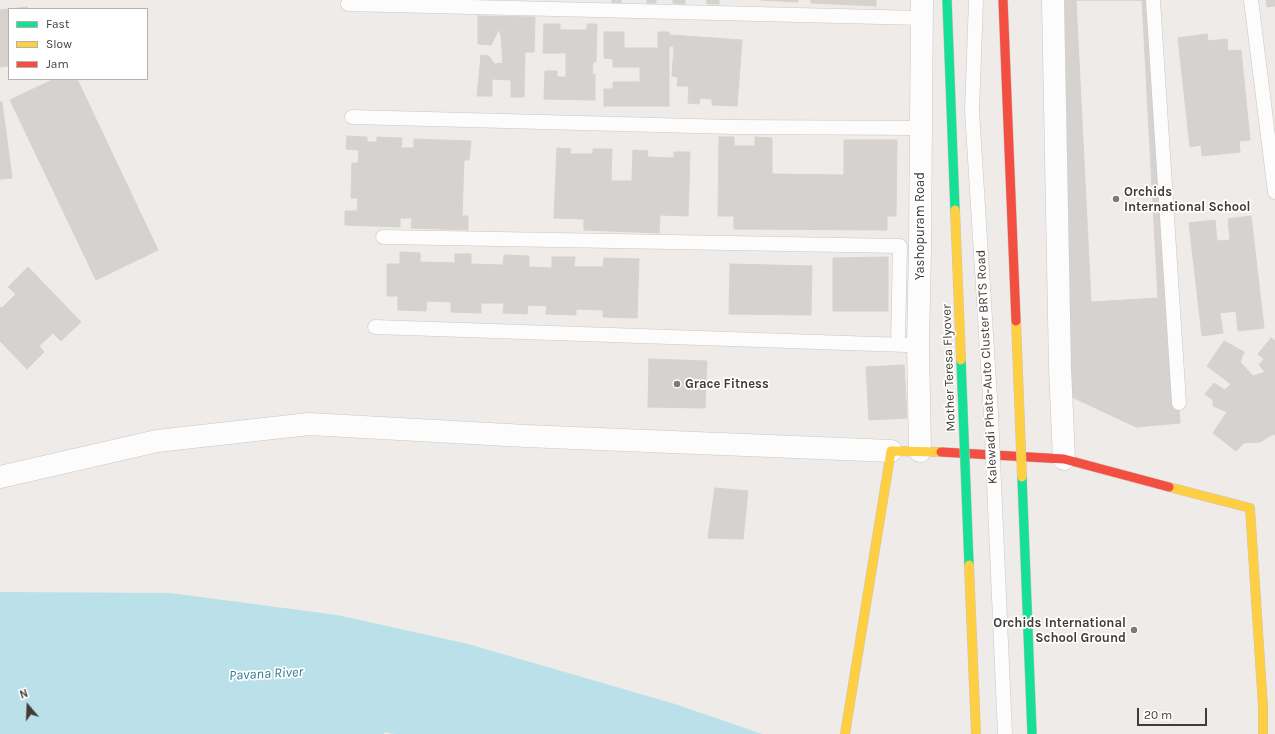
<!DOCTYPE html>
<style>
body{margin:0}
#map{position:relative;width:1275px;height:734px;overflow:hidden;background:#eeebe8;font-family:Karla,sans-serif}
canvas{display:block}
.legend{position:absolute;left:8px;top:8px;width:140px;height:72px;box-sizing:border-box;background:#fff;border:1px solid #b4b1ae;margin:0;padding:5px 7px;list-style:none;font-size:12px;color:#433b35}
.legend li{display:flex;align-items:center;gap:8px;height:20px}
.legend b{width:20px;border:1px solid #b4b1ae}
.north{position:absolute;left:8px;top:686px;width:40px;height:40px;-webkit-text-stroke:3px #fff;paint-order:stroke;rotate:341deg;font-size:11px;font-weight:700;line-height:16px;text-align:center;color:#433b35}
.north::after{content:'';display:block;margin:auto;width:14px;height:18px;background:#433b35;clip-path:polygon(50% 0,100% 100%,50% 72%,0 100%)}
.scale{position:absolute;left:1137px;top:708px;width:70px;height:18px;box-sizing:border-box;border:2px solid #433b35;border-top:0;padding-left:5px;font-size:12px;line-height:14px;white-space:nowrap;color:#433b35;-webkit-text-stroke:3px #fff;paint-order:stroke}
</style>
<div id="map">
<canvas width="1275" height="734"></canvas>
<ul class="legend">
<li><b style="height:5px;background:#16e098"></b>Fast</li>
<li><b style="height:5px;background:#ffcf43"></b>Slow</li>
<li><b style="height:5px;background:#f24e42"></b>Jam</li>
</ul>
<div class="north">N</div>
<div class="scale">20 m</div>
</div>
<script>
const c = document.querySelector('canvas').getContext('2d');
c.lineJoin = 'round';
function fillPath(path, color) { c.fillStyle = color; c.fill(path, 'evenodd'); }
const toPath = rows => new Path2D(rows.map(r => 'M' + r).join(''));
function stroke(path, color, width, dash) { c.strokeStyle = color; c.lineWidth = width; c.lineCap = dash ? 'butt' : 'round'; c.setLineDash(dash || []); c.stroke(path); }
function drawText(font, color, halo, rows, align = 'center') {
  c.font = font + ' Karla,sans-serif'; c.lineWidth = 3.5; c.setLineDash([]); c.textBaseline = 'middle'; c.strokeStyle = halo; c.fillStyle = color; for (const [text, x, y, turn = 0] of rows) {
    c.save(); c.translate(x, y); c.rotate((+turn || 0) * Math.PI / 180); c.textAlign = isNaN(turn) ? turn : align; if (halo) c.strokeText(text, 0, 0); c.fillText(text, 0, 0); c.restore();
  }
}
fillPath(toPath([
 [0,592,170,593,337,615,468,644,675,704,762,734,394,734,384,732,384,734,0,734]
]), '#bae0ea');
const building = toPath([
 [612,0,621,0,621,3,612,3,612,0],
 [647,0,656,0,656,3,647,3,647,0],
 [673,0,685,0,685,4,673,3,673,0],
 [707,0,719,0,719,4,707,4,707,0],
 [761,0,798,0,798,2,761,0],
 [811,0,876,0,876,6,811,3,811,0],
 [1065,0,1148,0,1180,423,1136,427,1072,397,1065,0],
 [1076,0,1142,0,1158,298,1091,302,1076,0],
 [1266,0,1275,0,1275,6,1267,7,1266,0],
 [27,7,28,9,10,9,27,7],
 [9,9,9,60,7,60,8,66,0,67,0,10,9,9],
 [478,16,535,17,534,52,525,52,524,97,511,97,511,80,492,79,492,96,477,96,481,55,489,56,494,64,503,63,501,35,499,29,491,45,478,44,478,16],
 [544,24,560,24,560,30,587,30,587,24,597,24,596,62,593,62,592,75,595,74,595,100,544,99,545,71,557,71,557,77,566,77,566,53,543,53,544,24],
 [604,32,624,32,624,48,658,48,658,32,669,32,669,106,604,106,604,89,613,89,613,82,640,82,640,67,613,67,613,59,604,58,604,32],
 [1207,34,1208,41,1227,39,1228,51,1241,50,1250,140,1239,141,1240,152,1202,156,1201,145,1190,147,1178,38,1207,34],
 [670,35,742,40,737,106,712,105,712,99,700,98,699,104,688,103,689,86,677,86,678,77,672,76,674,47,669,46,670,35],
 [54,79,77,79,158,250,96,280,10,100,54,79],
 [0,102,2,102,12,178,0,179,0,102],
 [347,136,367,137,367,142,377,142,377,137,402,138,401,148,414,148,414,139,471,141,469,160,464,160,462,216,468,216,468,230,411,228,412,218,400,218,400,227,345,225,345,211,357,211,358,198,351,198,352,163,358,163,359,150,346,149,347,136],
 [719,137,734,137,734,146,755,146,755,137,772,138,772,174,844,175,844,140,897,140,896,216,887,216,887,230,734,229,734,216,718,216,719,137],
 [557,148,571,149,570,154,593,154,593,149,612,149,611,181,632,181,633,150,648,151,647,157,674,158,674,152,690,152,688,216,660,215,659,233,584,230,584,219,554,218,557,148],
 [1251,216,1264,328,1238,331,1236,311,1220,313,1223,333,1202,336,1189,223,1215,220,1217,241,1230,240,1228,219,1251,216],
 [400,252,420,253,420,262,455,263,455,254,471,254,471,264,503,265,504,255,529,256,529,267,552,268,552,257,575,257,574,267,603,267,604,258,639,259,637,318,603,317,603,310,576,309,576,315,546,314,547,306,528,305,527,314,503,313,504,303,481,303,481,313,451,312,451,302,427,301,426,311,398,310,398,296,387,296,387,264,400,264,400,252],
 [888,257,888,311,833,311,833,258,888,257],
 [730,264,812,266,811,315,729,314,730,264],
 [28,267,81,322,61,341,53,333,39,346,44,352,27,369,0,341,0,307,2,308,16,294,8,287,28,267],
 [1271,338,1275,341,1275,435,1273,434,1260,442,1244,443,1236,451,1213,433,1227,412,1213,406,1213,400,1205,394,1214,383,1225,390,1231,384,1207,366,1224,341,1244,352,1240,362,1253,376,1265,372,1259,365,1264,359,1258,354,1271,338],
 [649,359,707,361,705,408,648,407,649,359],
 [904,365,907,418,869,420,866,367,904,365],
 [715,488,748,491,743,539,708,538,715,488]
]);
fillPath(building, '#d6d2cf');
stroke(building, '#d6d2ce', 1);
const lane = toPath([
 [1153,0,1179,403],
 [1251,0,1275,192],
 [348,4,921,18],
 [352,117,733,127,921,128],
 [383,237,900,246,898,344],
 [375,327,906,345]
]);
const street = toPath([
 [1053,0,1060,368,1064,459],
 [920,451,918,345,920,248,922,0],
 [0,477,157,441,309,424,526,436,891,451]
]);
const slow = toPath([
 [1169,487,1250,508,1263,707,1263,734],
 [845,734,891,451,941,452]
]);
const jam = toPath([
 [941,452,1064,459,1169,487]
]);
stroke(lane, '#cac7c4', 15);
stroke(street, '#cac7c4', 23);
stroke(slow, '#cfc3b6', 10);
stroke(jam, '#cfc3b6', 10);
stroke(lane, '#fcfcfc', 14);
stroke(street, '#fcfcfc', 22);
stroke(slow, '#ffcf43', 9);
stroke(jam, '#f24e42', 9);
const laneBridge = toPath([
 [976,0,972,111,991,414,1005,734]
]);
const fastBridge = toPath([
 [947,0,955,210],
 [961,360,969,565],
 [1022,477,1032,734]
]);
const slowBridge = toPath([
 [955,210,961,360],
 [1016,321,1022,477],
 [969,565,976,734]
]);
const jamBridge = toPath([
 [1003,0,1016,321]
]);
stroke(laneBridge, '#cac7c4', 15, []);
stroke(fastBridge, '#cfc3b6', 10, []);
stroke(slowBridge, '#cfc3b6', 10, []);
stroke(jamBridge, '#cfc3b6', 10, []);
stroke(laneBridge, '#fcfcfc', 14);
stroke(fastBridge, '#16e098', 9);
stroke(slowBridge, '#ffcf43', 9);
stroke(jamBridge, '#f24e42', 9);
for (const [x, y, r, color] of [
 [1116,199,4,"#7f7974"],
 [677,384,4,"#7f7974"],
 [1134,630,4,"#7f7974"]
]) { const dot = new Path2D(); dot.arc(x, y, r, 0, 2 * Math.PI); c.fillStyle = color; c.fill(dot); stroke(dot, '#fff', 1.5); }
drawText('bold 13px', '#433b35', '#fff', [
 ["Orchids",1124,192],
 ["International School",1124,207],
 ["Grace Fitness",685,384],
 ["Orchids International",1126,623,"right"],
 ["School Ground",1126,638,"right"]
], 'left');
drawText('13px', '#433b35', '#fff', [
 ["Yashopuram Road",920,226,-90],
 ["Kalewadi Phata-Auto Cluster BRTS Road",987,367,-93],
 ["Mother Teresa Flyover",949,368,-92]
]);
drawText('italic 14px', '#307a91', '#fff', [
 ["Pavana River",266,674,-3]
]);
</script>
